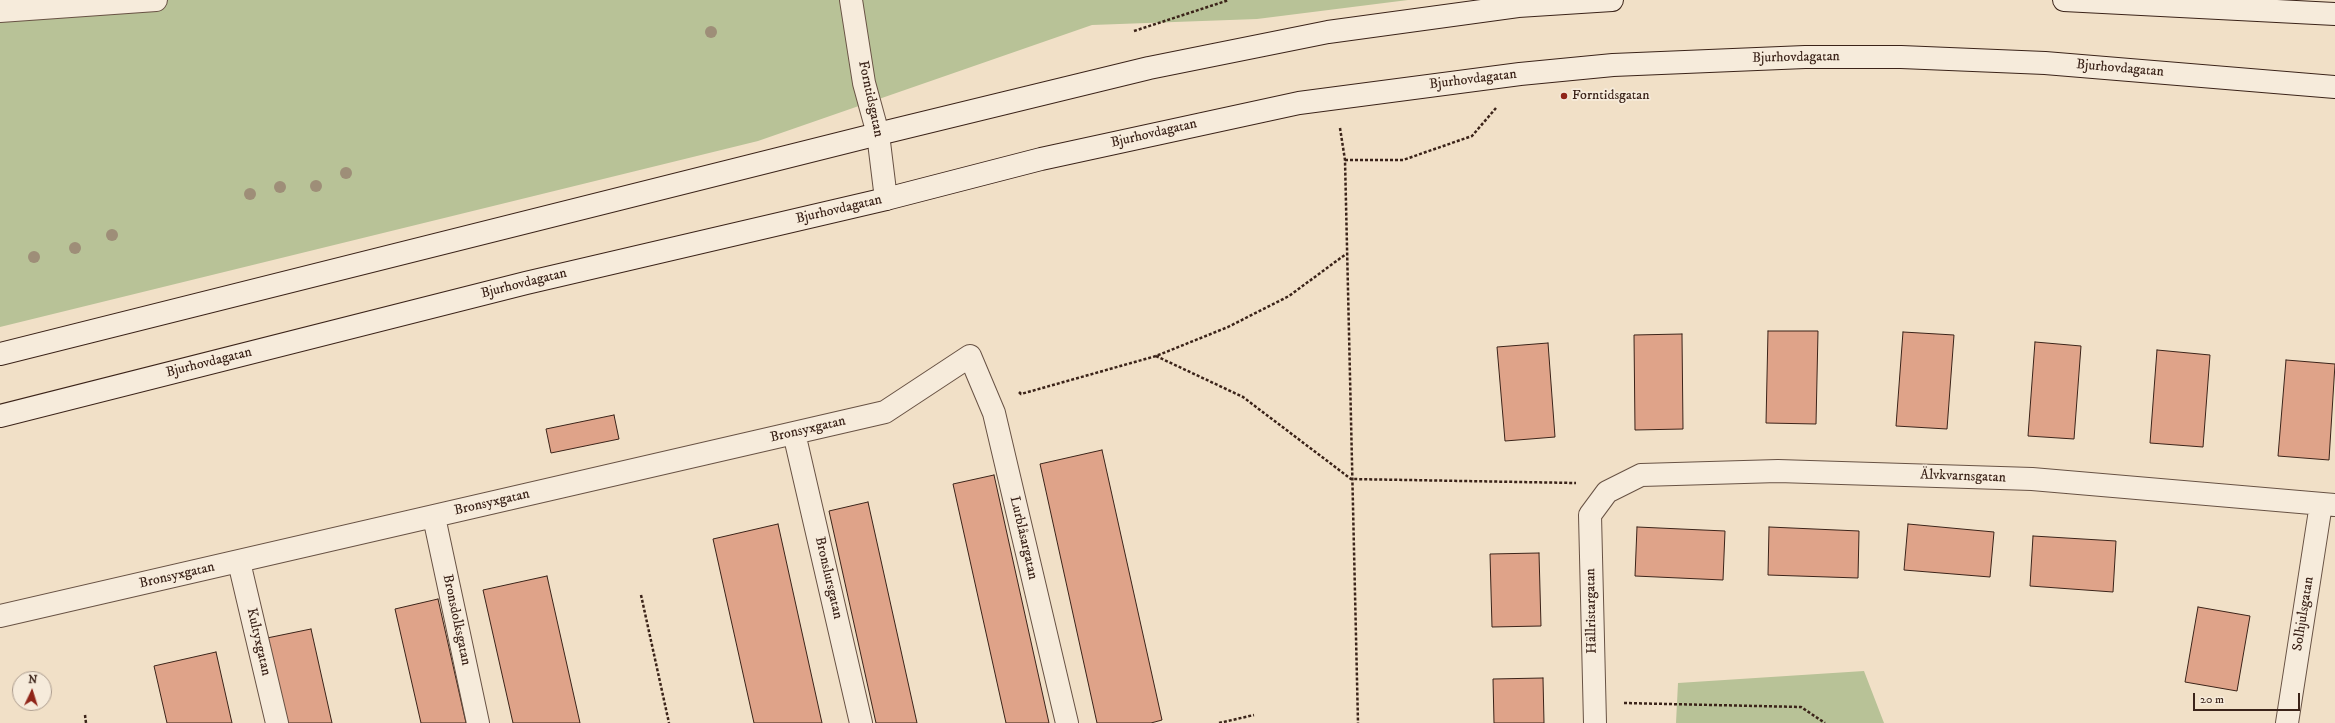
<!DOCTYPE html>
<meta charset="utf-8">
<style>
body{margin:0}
#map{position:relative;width:2335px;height:723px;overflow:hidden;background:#f1e0c7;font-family:"IM FELL DW Pica",serif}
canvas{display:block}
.north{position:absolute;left:12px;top:671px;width:40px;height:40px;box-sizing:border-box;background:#f6ebdb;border:1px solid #ab9b8d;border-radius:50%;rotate:4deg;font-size:11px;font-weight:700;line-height:16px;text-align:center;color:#3b2319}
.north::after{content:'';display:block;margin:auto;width:14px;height:18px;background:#8f2418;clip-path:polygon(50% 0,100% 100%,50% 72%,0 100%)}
.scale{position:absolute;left:2193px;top:693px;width:107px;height:18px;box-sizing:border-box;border:2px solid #3b2319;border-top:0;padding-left:5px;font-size:12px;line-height:14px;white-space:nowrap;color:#3b2319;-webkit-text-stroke:3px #f6ebdb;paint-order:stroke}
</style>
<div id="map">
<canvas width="2335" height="723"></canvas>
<div class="north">N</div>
<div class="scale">20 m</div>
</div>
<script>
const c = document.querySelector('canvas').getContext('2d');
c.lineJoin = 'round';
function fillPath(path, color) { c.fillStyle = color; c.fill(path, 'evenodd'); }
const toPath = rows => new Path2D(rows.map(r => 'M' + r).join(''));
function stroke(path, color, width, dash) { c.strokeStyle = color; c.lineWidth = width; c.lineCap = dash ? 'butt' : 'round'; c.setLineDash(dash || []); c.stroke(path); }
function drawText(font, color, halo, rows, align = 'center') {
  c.font = font + ' "IM FELL DW Pica",serif'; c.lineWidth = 3.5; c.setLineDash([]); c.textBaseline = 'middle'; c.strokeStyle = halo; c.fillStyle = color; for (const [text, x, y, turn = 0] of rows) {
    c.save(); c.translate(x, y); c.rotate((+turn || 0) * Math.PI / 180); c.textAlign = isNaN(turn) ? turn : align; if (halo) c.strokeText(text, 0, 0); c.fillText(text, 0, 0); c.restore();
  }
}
fillPath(toPath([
 [0,0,1408,0,1257,19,1092,25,758,141,0,327],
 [1864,671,1884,723,1676,723,1678,683]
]), '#b8c297');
const building = toPath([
 [1768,331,1818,331,1816,424,1766,423,1768,331],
 [1903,332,1954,335,1947,429,1896,426,1903,332],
 [1682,334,1683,429,1635,430,1634,335,1682,334],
 [2035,342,2081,346,2074,439,2028,436,2035,342],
 [1548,343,1555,437,1505,441,1497,347,1548,343],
 [2157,350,2210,355,2203,447,2150,443,2157,350],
 [2286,360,2335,364,2329,460,2278,456,2286,360],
 [614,415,619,439,551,453,546,429,614,415],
 [1102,450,1162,720,1151,723,1097,723,1040,464,1102,450],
 [994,475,1049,723,1006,723,953,484,994,475],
 [868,502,917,723,876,723,829,511,868,502],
 [778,524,822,723,754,723,713,539,778,524],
 [1908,524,1994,532,1990,577,1904,570,1908,524],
 [1637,527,1725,531,1723,580,1635,576,1637,527],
 [1769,527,1859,531,1858,578,1768,575,1769,527],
 [2033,536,2116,541,2113,592,2030,586,2033,536],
 [1539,553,1541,626,1492,627,1490,554,1539,553],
 [547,576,580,723,513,723,483,590,547,576],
 [438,599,466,723,421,723,395,609,438,599],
 [2198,607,2250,616,2237,691,2185,682,2198,607],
 [311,629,332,723,286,723,267,638,311,629],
 [216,652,232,723,167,723,154,666,216,652],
 [1543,678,1544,723,1494,723,1493,679,1543,678]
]);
fillPath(building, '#dfa389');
stroke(building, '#3b2319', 1);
const minor = toPath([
 [851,0,864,83,878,134,886,199],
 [0,11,156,0],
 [794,433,861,723],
 [434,517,478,723],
 [239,562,277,723],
 [0,616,885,412,970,356,994,413,1067,723],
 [1595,723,1590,515,1607,492,1641,475,1778,471,2032,479,2335,505],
 [2287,723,2321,504]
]);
const secondary = toPath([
 [2064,0,2335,14],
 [0,354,878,134,1149,68,1328,32,1518,6,1612,0],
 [0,416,526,283,886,199,1041,159,1299,103,1520,74,1613,65,1805,57,1901,57,2045,63,2335,87]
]);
stroke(minor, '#685244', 24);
stroke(secondary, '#3b2319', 24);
stroke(toPath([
 [1134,31,1229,0],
 [1340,128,1345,160,1358,723],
 [1345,160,1403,160,1472,136,1496,108],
 [1156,356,1243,397,1351,479,1576,483],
 [1019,392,1021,394,1156,356,1228,327,1289,296,1346,254],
 [641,595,669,723],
 [1624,703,1801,707,1825,723],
 [85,715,86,723],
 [1219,723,1254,715]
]), '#3b2319', 2.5, [3, 2]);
stroke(minor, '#f6ebdb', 22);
stroke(secondary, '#f6ebdb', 22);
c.fillStyle = '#9e8e78';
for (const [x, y] of [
 [711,32],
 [346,173],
 [316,186],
 [280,187],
 [250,194],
 [112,235],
 [75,248],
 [34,257]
]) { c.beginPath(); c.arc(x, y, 6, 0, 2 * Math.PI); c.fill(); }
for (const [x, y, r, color] of [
 [1564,96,4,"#8f2418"]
]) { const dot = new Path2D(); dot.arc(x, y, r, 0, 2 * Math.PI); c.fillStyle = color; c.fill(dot); stroke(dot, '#f6ebdb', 1.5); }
drawText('14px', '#3b2319', '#f6ebdb', [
 ["Bjurhovdagatan",1796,58,-1],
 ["Bjurhovdagatan",2120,69,5],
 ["Bjurhovdagatan",1473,80,-7],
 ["Forntidsgatan",870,99,78],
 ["Bjurhovdagatan",1154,134,-13],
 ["Bjurhovdagatan",839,210,-13],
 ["Bjurhovdagatan",524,284,-14],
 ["Bjurhovdagatan",209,363,-14],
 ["Bronsyxgatan",808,430,-13],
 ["Älvkvarnsgatan",1963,477,2],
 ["Bronsyxgatan",492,503,-13],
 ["Lurblåsargatan",1023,538,77],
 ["Bronsyxgatan",177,576,-13],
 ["Bronslursgatan",828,578,77],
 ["Hällristargatan",1592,611,-91],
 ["Solhjulsgatan",2304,614,-81],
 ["Bronsdolksgatan",456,620,78],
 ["Kultyxgatan",258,642,77]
]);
drawText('14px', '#3b2319', '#f6ebdb', [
 ["Forntidsgatan",1572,96]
], 'left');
</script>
